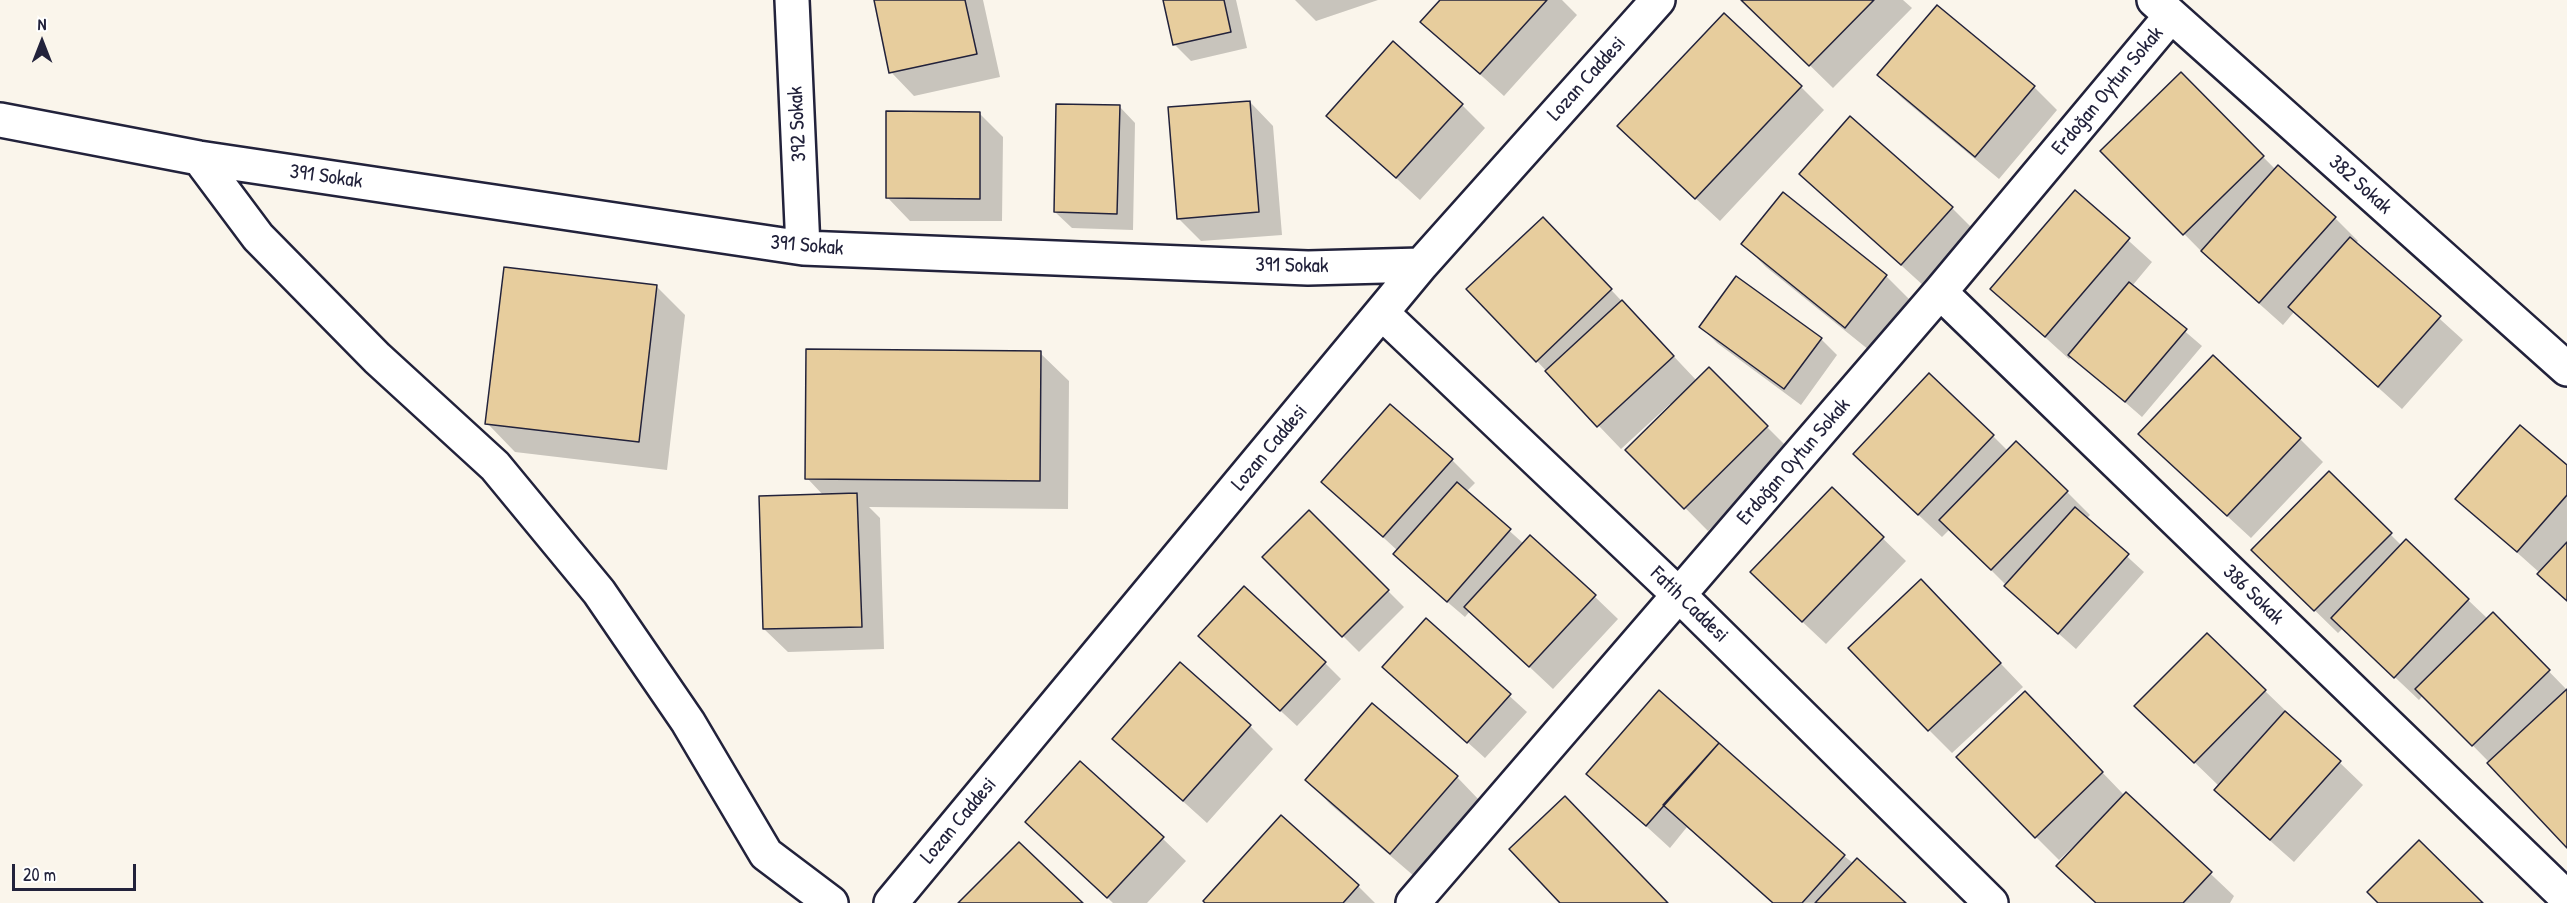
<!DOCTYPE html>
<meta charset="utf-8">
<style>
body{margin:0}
#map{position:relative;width:2567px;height:903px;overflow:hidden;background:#faf5eb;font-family:"Patrick Hand",sans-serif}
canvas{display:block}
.north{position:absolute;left:12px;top:12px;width:60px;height:60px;-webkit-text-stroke:4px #fff;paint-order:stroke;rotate:0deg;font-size:16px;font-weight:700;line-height:24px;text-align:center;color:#22223b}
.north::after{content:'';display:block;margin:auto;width:21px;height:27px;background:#22223b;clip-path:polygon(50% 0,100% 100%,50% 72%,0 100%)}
.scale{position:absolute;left:12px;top:864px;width:124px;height:27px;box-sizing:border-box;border:3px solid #22223b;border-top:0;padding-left:8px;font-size:18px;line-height:21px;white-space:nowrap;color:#22223b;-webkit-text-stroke:4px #fff;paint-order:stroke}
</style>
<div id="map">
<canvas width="2567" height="903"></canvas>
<div class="north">N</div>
<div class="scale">20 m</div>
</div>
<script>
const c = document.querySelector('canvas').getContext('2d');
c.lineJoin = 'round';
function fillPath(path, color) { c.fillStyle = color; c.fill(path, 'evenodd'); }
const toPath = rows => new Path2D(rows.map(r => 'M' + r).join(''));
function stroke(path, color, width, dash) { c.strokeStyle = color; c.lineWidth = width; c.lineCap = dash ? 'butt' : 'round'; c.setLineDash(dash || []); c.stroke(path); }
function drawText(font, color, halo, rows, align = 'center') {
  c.font = font + ' "Patrick Hand",sans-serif'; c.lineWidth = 6; c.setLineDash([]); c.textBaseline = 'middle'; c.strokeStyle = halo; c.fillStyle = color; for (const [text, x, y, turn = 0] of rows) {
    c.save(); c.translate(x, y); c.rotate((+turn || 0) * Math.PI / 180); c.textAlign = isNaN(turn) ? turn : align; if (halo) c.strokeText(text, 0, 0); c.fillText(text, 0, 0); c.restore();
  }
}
fillPath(toPath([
 [875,0,983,0,1000,77,914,96,891,72],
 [1164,0,1236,0,1247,48,1191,61,1175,45],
 [1295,0,1378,0,1316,21],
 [1442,0,1562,0,1577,15,1504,96,1422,22],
 [1743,0,1903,0,1912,8,1833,88],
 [2181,74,2275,169,2335,218,2358,241,2356,243,2463,340,2402,409,2294,312,2283,325,2207,257,2102,151],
 [1879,75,2034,87,2057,110,1999,179,1902,98],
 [1801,87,1824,110,1720,221,1642,149],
 [1250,102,1273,126,1282,235,1201,241,1178,218],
 [1462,105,1485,128,1420,200,1328,116],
 [1119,106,1135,123,1133,230,1072,228,1055,212],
 [979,113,1003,137,1002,221,910,221,887,197],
 [1801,174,1952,208,1975,231,1925,287],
 [2075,192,2152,262,2132,286,2202,346,2142,417,2072,356,2069,359,1992,289],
 [1566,242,1697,381,1709,369,1790,450,1708,531,1628,450,1672,406,1670,404,1621,449,1468,289],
 [1743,244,1886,276,1909,299,1869,350,1766,267],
 [656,286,685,315,667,470,515,452,487,423],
 [1701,327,1821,339,1837,355,1801,405,1717,343],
 [1040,353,1069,381,1068,509,869,507,880,518,884,649,788,652,764,629,824,496,807,478],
 [1993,436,2008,451,2067,492,2090,515,2086,519,2144,572,2076,649,2023,602,1950,529,1942,537,1878,477],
 [2300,439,2323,462,2251,538,2163,457],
 [1452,460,1475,483,1466,492,1524,544,1594,596,1618,619,1553,689,1470,611,1465,617,1411,571,1395,554,1398,551,1323,482],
 [2567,467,2567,601,2540,573,2457,499],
 [2329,473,2402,546,2406,541,2488,619,2493,614,2567,690,2567,846,2490,763,2423,695,2419,700,2343,628,2338,633,2253,550],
 [1832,489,1906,561,1826,644,1775,596],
 [1309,512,1404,607,1359,652,1264,557],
 [1944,604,2023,687,1952,753,1929,730],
 [1426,620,1527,712,1485,758,1384,667],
 [1217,652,1325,663,1341,679,1297,726],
 [2265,691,2363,785,2294,862,2239,813,2216,790,2219,786,2160,729],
 [2048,716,2125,796,2126,794,2234,896,2230,903,2096,903,2081,843,2079,841,2059,860,2036,837],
 [1250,726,1273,749,1207,823,1114,739],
 [1588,773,1844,856,1903,903,1773,903,1687,827,1670,848],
 [1457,777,1480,801,1414,876,1330,804,1307,780],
 [1281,817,1358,886,1375,903,1207,903],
 [1027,822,1162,838,1186,861,1147,903,1113,903]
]), '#0003');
const building = toPath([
 [874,0,965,0,977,54,889,73,874,0],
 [1163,0,1224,0,1231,32,1173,45,1163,0],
 [1440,0,1547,0,1480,74,1420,22,1440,0],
 [1741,0,1874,0,1809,66,1741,0],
 [1937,5,2035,86,1975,157,1877,75,1937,5],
 [1724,13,1802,86,1695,199,1617,126,1724,13],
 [1393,41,1463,104,1396,178,1326,116,1393,41],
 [2181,72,2264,156,2183,235,2100,151,2181,72],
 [1250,101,1259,212,1177,219,1168,107,1250,101],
 [1056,104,1120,105,1117,214,1054,212,1056,104],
 [886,111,980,112,980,199,886,198,886,111],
 [1850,116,1953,207,1901,265,1799,174,1850,116],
 [2278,165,2336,217,2259,303,2201,251,2278,165],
 [2075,190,2130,238,2045,337,1990,289,2075,190],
 [1783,192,1887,275,1845,328,1741,244,1783,192],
 [1543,217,1612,289,1536,362,1466,289,1543,217],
 [2350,237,2441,316,2378,387,2288,307,2350,237],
 [504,267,657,285,639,442,485,424,504,267],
 [1736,276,1822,338,1784,389,1699,327,1736,276],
 [2129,282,2187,329,2125,402,2068,355,2129,282],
 [1622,300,1674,356,1597,427,1545,371,1622,300],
 [806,349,1041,351,1040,481,805,479,806,349],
 [2213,355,2301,438,2227,516,2138,434,2213,355],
 [1709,367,1768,426,1684,509,1625,450,1709,367],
 [1929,373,1994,435,1918,515,1853,454,1929,373],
 [1390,404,1453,459,1383,537,1321,482,1390,404],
 [2520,425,2567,465,2567,495,2517,552,2455,499,2520,425],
 [2016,441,2068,491,1991,570,1939,520,2016,441],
 [2329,471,2392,533,2314,611,2251,550,2329,471],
 [1457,482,1511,529,1447,602,1393,554,1457,482],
 [1832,487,1884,537,1802,622,1750,572,1832,487],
 [857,493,862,627,763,629,759,496,857,493],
 [2075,507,2129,554,2058,634,2004,586,2075,507],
 [1309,510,1389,590,1342,637,1262,557,1309,510],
 [1530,535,1596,595,1529,667,1464,607,1530,535],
 [2406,539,2469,599,2394,678,2331,618,2406,539],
 [2567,542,2567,601,2537,574,2567,542],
 [1921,579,2001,663,1928,731,1848,648,1921,579],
 [1244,586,1326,662,1280,711,1198,636,1244,586],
 [2493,612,2550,670,2472,746,2415,689,2493,612],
 [1426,618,1511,694,1467,743,1382,667,1426,618],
 [2207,633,2266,690,2194,763,2134,706,2207,633],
 [1180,662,1251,725,1183,801,1112,739,1180,662],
 [2567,689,2567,848,2487,763,2567,689],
 [1659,690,1719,743,1646,826,1586,774,1659,690],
 [2025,691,2103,772,2035,838,1956,757,2025,691],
 [1372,703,1458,776,1390,854,1305,780,1372,703],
 [2285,711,2341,761,2270,840,2214,790,2285,711],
 [1719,743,1845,855,1802,903,1773,903,1663,805,1719,743],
 [1080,761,1164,837,1107,898,1025,822,1080,761],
 [2126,792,2212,872,2183,903,2096,903,2056,866,2126,792],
 [1565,796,1668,903,1560,903,1509,849,1565,796],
 [1281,815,1359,885,1343,903,1205,903,1203,901,1281,815],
 [2419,840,2483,903,2378,903,2367,892,2419,840],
 [1019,842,1083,903,958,903,1019,842],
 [1857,858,1906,903,1815,903,1857,858]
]);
fillPath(building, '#e7cd9d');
stroke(building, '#22223b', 1.5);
const minor = toPath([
 [792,0,803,248],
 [2154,0,2567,369],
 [0,120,199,158,803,248,1308,268,1421,265],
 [199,158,258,237,377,358,495,466,599,592,688,722,766,854,831,903],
 [1940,292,2567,898],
 [1382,313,1679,595,1991,903],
 [891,903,1421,265,1658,0],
 [1413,903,1940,292,2170,17]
]);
stroke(minor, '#22223b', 38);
stroke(minor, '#fff', 33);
drawText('21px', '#22223b', '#fff', [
 ["Lozan Caddesi",1587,79,-48],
 ["Erdoğan Oytun Sokak",2108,91,-50],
 ["392 Sokak",798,124,-93],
 ["391 Sokak",326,177,8],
 ["382 Sokak",2360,185,42],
 ["391 Sokak",807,246,5],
 ["391 Sokak",1292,266,1],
 ["Lozan Caddesi",1270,448,-50],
 ["Erdoğan Oytun Sokak",1794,462,-49],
 ["386 Sokak",2253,595,44],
 ["Fatih Caddesi",1689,605,44],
 ["Lozan Caddesi",959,821,-50]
]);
</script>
